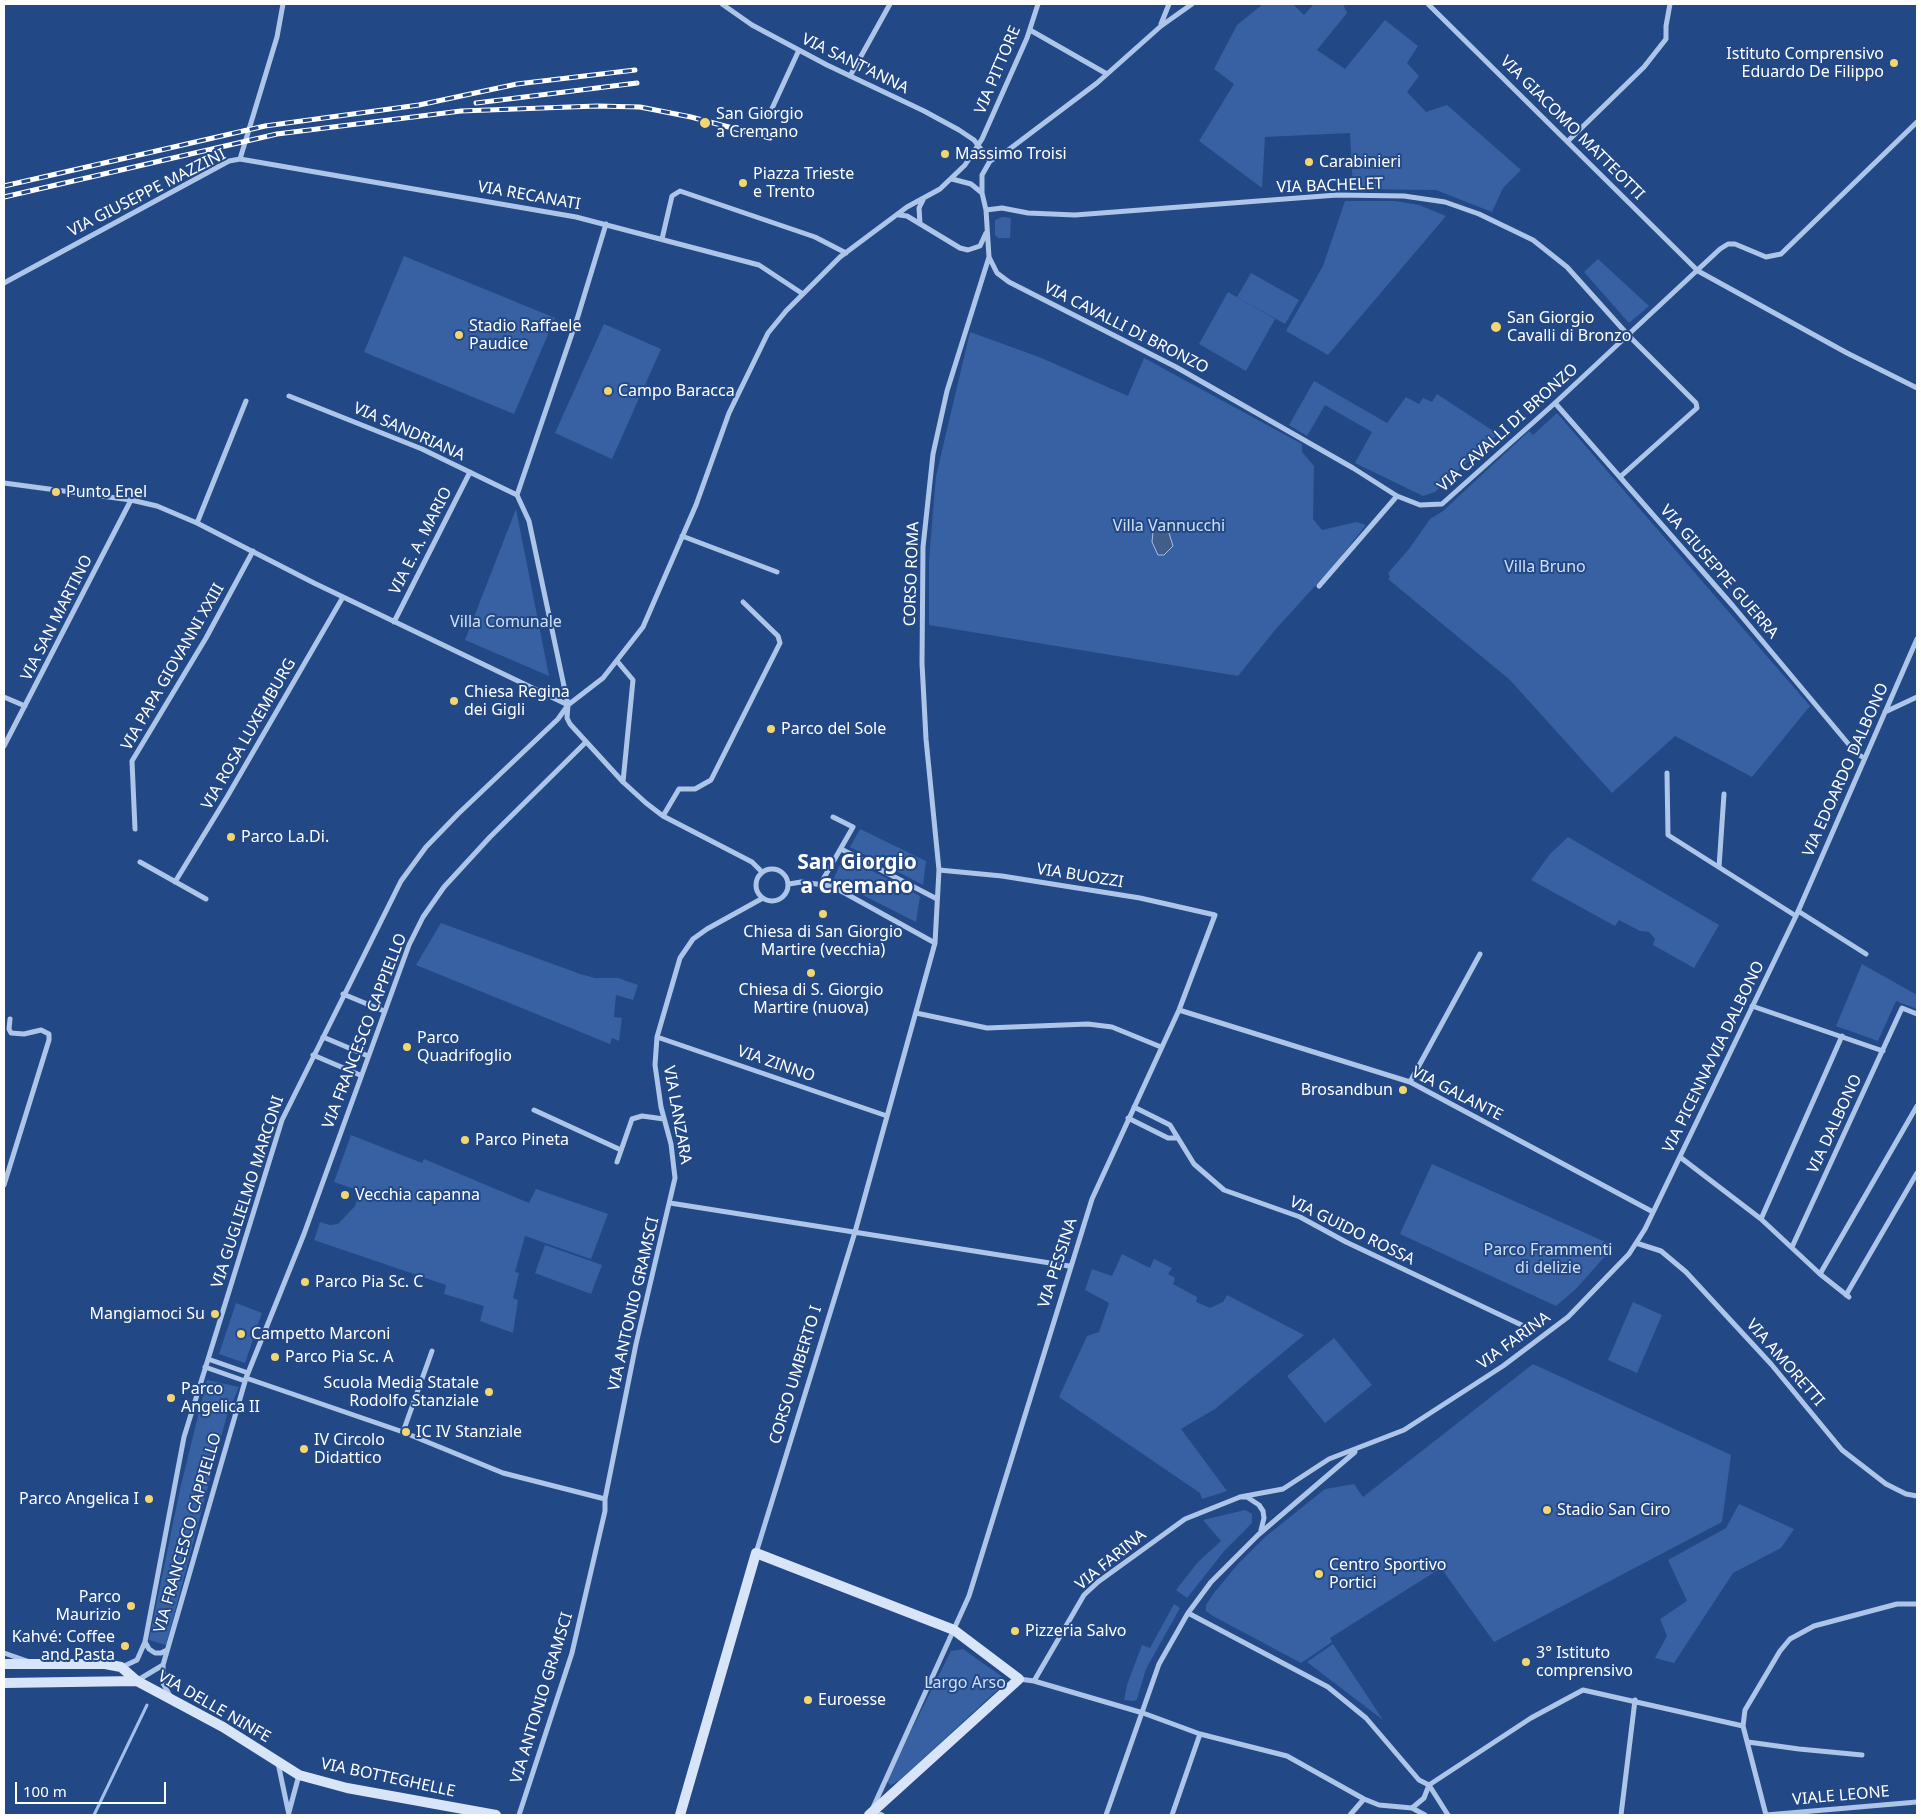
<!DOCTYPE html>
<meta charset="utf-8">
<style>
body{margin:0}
#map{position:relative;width:1921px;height:1819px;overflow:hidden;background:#234886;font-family:"Noto Sans",sans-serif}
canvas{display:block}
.frame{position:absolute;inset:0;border:5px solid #fff;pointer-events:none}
.scale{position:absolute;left:15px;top:1782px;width:151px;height:22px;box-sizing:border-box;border:2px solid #fff;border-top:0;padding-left:6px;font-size:15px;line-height:18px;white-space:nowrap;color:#fff;-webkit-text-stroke:4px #234886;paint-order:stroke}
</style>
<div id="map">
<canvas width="1921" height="1819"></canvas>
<div class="frame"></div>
<div class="scale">100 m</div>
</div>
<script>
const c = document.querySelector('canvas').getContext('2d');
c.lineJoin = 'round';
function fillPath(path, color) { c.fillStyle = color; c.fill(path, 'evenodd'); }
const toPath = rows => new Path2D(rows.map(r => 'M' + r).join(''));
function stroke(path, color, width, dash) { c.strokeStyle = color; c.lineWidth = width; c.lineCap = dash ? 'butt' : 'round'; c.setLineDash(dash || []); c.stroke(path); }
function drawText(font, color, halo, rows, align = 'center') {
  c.font = font + ' "Noto Sans",sans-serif'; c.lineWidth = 4; c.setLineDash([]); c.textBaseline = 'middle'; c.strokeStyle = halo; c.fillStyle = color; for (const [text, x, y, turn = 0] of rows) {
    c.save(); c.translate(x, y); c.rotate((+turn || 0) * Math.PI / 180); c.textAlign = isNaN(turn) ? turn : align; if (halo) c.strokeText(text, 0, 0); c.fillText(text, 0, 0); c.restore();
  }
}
fillPath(toPath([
 [1263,4,1293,4,1304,15,1314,4,1343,4,1347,13,1317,50,1345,69,1385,20,1418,46,1407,63,1419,76,1407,92,1426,112,1447,105,1521,170,1503,188,1492,212,1436,190,1353,189,1350,133,1265,137,1262,188,1199,141,1234,84,1214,69,1237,25],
 [1345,201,1395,201,1419,205,1446,216,1328,355,1286,331,1323,266],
 [1002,217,1011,218,1010,238,998,238,995,235,995,220],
 [404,256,555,318,514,414,364,352],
 [1598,259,1649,306,1629,323,1584,272],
 [1251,273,1299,300,1285,324,1237,297],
 [1228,292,1275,319,1246,371,1199,344],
 [604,324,661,349,612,459,555,433],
 [970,332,1039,357,1128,396,1144,358,1302,444,1302,452,1314,466,1313,519,1322,530,1356,522,1366,525,1335,564,1275,630,1238,676,929,625,929,560,936,476],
 [1314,381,1387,423,1406,397,1419,404,1423,398,1432,402,1437,394,1498,434,1435,492,1423,496,1355,463,1372,432,1325,405,1307,436,1289,425],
 [1557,413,1810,706,1752,777,1675,736,1612,793,1510,680,1388,579,1390,577,1388,573,1409,549,1430,519,1443,511,1529,431,1533,435],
 [516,509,549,676,465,640],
 [860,829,926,861,923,885,850,847],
 [1568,837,1719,925,1694,968,1653,945,1655,939,1649,932,1640,931,1619,920,1615,926,1531,880,1550,854],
 [846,857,920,896,916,922,833,880,842,860],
 [441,923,580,974,595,978,618,978,638,985,633,1000,616,995,614,1017,622,1018,619,1041,612,1038,610,1044,416,965],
 [1862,964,1917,995,1917,1009,1896,1001,1878,1041,1836,1026],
 [351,1135,422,1163,424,1159,529,1203,536,1189,608,1214,591,1259,525,1236,515,1272,519,1273,513,1298,518,1300,513,1333,480,1321,484,1306,444,1294,446,1285,314,1240,320,1222,330,1225,338,1224,355,1206,360,1191,334,1182],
 [1432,1164,1614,1246,1576,1289,1556,1306,1400,1234],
 [545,1245,602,1265,591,1294,535,1273],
 [1122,1254,1150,1268,1154,1259,1172,1268,1168,1274,1175,1278,1173,1284,1197,1297,1196,1302,1210,1308,1223,1302,1227,1295,1304,1335,1215,1409,1181,1429,1227,1491,1202,1499,1200,1493,1059,1397,1087,1336,1099,1332,1109,1303,1085,1290,1092,1269,1112,1276],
 [1633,1302,1662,1315,1637,1373,1608,1360],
 [236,1303,262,1313,245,1363,219,1354],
 [1334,1338,1372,1385,1325,1423,1287,1376],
 [1533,1364,1731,1455,1722,1522,1494,1642,1441,1568,1330,1638,1332,1642,1301,1663,1213,1616,1206,1611,1206,1605,1214,1593,1238,1564,1265,1537,1325,1489,1354,1484,1363,1497],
 [207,1380,239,1387,227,1415,166,1645,149,1640,180,1489],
 [1739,1504,1794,1529,1781,1548,1733,1573,1674,1663,1655,1658,1667,1636,1660,1619,1687,1601,1668,1560,1726,1528],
 [1245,1510,1252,1514,1252,1523,1225,1550,1187,1598,1176,1590,1198,1562,1221,1541,1203,1520],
 [1174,1604,1180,1608,1146,1669,1137,1699,1134,1701,1124,1700,1127,1685,1142,1645,1150,1648],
 [1333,1644,1383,1720,1307,1662],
 [963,1649,1004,1678,1005,1683,900,1780,891,1785,886,1781,951,1651]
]), '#3761a3');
const water = toPath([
 [1157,529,1168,530,1173,546,1164,555,1158,555,1152,542,1153,532,1157,529]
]);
fillPath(water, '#425d8a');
stroke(water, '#a1bfea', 1);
stroke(toPath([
 [94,1815,147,1705]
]), '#a1bfea', 3);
stroke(toPath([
 [722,4,752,25,827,65,924,111,959,130,974,140,990,161],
 [1428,4,1698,271,1847,353,1917,388],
 [1161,24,1169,4],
 [1030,30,1107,74],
 [850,76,890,4],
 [769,115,799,50],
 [1568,141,1644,67,1666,39,1666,26,1670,4],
 [240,159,277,37,283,4],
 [990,161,982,175,982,193,986,210,989,257,997,273,1009,282,1176,367,1353,468,1397,496,1420,505,1442,504,1555,403,1720,249,1728,244,1735,244,1766,257,1781,254,1917,122],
 [990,161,1007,151,1097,83,1161,26,1192,4],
 [952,179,971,184,982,193],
 [986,210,1002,208,1028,213,1075,215,1337,195,1404,196,1445,202,1479,214,1533,240,1567,267,1628,335,1696,403,1697,408,1620,477],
 [899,215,907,216,960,248,968,250,980,246,986,233],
 [920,224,919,208,923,200],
 [662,239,672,196,680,191,815,237,846,253],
 [4,283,229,161,240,159,576,217,759,265,803,294],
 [289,396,422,449,517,495,529,521,568,705,567,718,570,724,623,782,646,803,663,816,752,862,762,872],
 [1555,403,1733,606,1856,753,1864,758],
 [4,483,131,500,157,506,197,523,314,583,568,705],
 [517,495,578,316,606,224],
 [197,523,246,401],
 [682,536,777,572],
 [1319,586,1397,496],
 [394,622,470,472],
 [617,661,633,680,623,782],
 [4,697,25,706],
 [1885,712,1917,697],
 [4,746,131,500],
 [1667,773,1668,835,1796,916],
 [663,816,679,789,695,789,711,780,780,643,778,636,743,602],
 [135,829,132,761,206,638,253,551],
 [841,849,937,899],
 [140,862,206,899],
 [1719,867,1724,794],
 '756 885a16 16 0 1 1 32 0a16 16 0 1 1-32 0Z',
 [175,882,227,797,343,597],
 [821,883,853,827,833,817],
 [789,884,801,882,832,886,935,943],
 [1798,911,1866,954],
 [343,994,384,1011],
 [1752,1006,1883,1051],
 [1179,1010,1410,1082,1653,1212],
 [916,1013,987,1028,1088,1024,1112,1027,1161,1047],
 [323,1037,368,1056],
 [657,1037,887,1116],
 [313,1055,360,1075],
 [1410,1082,1480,954],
 [1134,1107,1170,1125,1194,1164,1224,1190,1300,1217,1346,1242,1530,1329],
 [534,1110,621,1150],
 [1128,1118,1168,1138,1178,1138],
 [1680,1157,1761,1219,1820,1274,1849,1297],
 [617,1162,632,1119,642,1116,664,1119],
 [4,1185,49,1040,49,1034,41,1030,24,1034,11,1033,9,1029,10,1019],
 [670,1203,1069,1266],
 [1761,1219,1842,1036],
 [1636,1243,1661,1251,1686,1272,1771,1364,1842,1450,1886,1484,1906,1494,1917,1496],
 [1792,1247,1902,1008,1917,1014],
 [1820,1274,1917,1106],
 [1846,1295,1917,1173],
 [208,1359,248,1373],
 [205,1367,245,1381],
 [246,1378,403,1432,503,1473,605,1499],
 [403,1432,432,1351],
 [1240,1497,1283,1489,1329,1459,1404,1430,1503,1366,1568,1317,1629,1254,1645,1229,1796,916,1917,639],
 [756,1553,855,1232,935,943,939,870,926,739,922,663,923,547,933,454,947,391,989,257],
 [1188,1613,1328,1687,1366,1718,1419,1780,1429,1785],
 [145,1642,149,1649,155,1653,161,1653,167,1650],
 [4,1653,27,1661],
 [122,1667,137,1660,145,1642,184,1437,282,1120,401,881,426,847,458,814,558,719,568,705,603,678,643,627,696,505,729,413,768,333,786,311,840,257,907,207,940,189,965,165,982,139,1027,38,1038,4],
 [1019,1679,1034,1681,1143,1713,1200,1734,1287,1756,1364,1799,1379,1805,1412,1808,1424,1798,1429,1785],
 [138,1680,163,1665],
 [1034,1681,1084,1595,1098,1582,1185,1519,1240,1497,1247,1497,1259,1505,1263,1511,1264,1518,1261,1530],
 [170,1696,163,1683,163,1665,246,1378,304,1234,409,945,423,917,444,887,490,837,586,742],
 [1748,1742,1799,1749,1862,1755],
 [278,1763,289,1815],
 [1429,1785,1531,1718,1583,1690,1743,1726],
 [1429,1785,1448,1815],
 [1412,1808,1425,1815],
 [289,1812,299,1775],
 [519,1815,572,1653,605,1511,605,1499,636,1344,675,1178,671,1144,661,1107,655,1065,657,1037,680,958,693,939,707,929,763,898],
 [882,1815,871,1812,969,1596,1092,1199,1179,1010,1215,915,1140,898,1002,876,939,870],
 [1106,1815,1159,1664,1188,1613,1211,1582,1258,1535,1355,1452],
 [1172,1815,1200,1734],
 [1350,1815,1364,1799],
 [1621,1815,1635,1700],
 [1766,1815,1743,1726,1745,1710,1780,1651,1790,1639,1814,1626,1897,1604,1917,1604],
 [1766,1815,1917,1802]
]), '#adc5e9', 5);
stroke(toPath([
 [4,1664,105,1664,121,1667,137,1681,223,1727,299,1775,347,1788,496,1815],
 [4,1683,137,1681],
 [680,1815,756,1553,954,1630,1019,1679,869,1815]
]), '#d8e4f7', 10);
const rail = toPath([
 [476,103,637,83],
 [4,186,265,126,419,105,517,84,635,70],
 [4,197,277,134,461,111,597,106,640,107,691,117,770,138]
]);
stroke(rail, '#fff', 5);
stroke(rail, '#234886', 3, [9]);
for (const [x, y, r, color] of [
 [1894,63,5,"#f4d670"],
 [705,123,6,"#f4d670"],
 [945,154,5,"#f4d670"],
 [1309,162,5,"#f4d670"],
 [743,183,5,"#f4d670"],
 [1496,327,6,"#f4d670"],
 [459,335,5,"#f4d670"],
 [608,391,5,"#f4d670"],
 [56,492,5,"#f4d670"],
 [454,701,5,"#f4d670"],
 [771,729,5,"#f4d670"],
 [231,837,5,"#f4d670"],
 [823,914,5,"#f4d670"],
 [811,973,5,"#f4d670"],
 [407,1047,5,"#f4d670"],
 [1403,1090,5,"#f4d670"],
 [465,1140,5,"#f4d670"],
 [345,1195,5,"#f4d670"],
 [305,1282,5,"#f4d670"],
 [215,1314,5,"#f4d670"],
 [241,1334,5,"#f4d670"],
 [275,1357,5,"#f4d670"],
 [489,1392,5,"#f4d670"],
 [171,1398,5,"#f4d670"],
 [406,1432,5,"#f4d670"],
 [304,1449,5,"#f4d670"],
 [149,1499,5,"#f4d670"],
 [1547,1510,5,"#f4d670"],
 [1319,1574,5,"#f4d670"],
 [131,1606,5,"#f4d670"],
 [1015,1631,5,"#f4d670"],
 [125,1646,5,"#f4d670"],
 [1526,1662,5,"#f4d670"],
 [808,1700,5,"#f4d670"]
]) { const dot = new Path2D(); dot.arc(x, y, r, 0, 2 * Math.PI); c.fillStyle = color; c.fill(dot); stroke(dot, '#234886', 2); }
drawText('16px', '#fff', '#234886', [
 ["Istituto Comprensivo",1884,54,"right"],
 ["Eduardo De Filippo",1884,72,"right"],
 ["San Giorgio",716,114],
 ["a Cremano",716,132],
 ["Massimo Troisi",955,154],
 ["Carabinieri",1319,162],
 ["Piazza Trieste",753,174],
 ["e Trento",753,192],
 ["San Giorgio",1507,318],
 ["Cavalli di Bronzo",1507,336],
 ["Stadio Raffaele",469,326],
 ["Paudice",469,344],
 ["Campo Baracca",618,391],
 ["Punto Enel",66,492],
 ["Chiesa Regina",464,692],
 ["dei Gigli",464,710],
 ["Parco del Sole",781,729],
 ["Parco La.Di.",241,837],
 ["Chiesa di San Giorgio",823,932,"center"],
 ["Martire (vecchia)",823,950,"center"],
 ["Chiesa di S. Giorgio",811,990,"center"],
 ["Martire (nuova)",811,1008,"center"],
 ["Parco",417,1038],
 ["Quadrifoglio",417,1056],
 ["Brosandbun",1393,1090,"right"],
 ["Parco Pineta",475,1140],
 ["Vecchia capanna",355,1195],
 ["Parco Pia Sc. C",315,1282],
 ["Mangiamoci Su",205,1314,"right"],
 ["Campetto Marconi",251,1334],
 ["Parco Pia Sc. A",285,1357],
 ["Scuola Media Statale",479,1383,"right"],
 ["Rodolfo Stanziale",479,1401,"right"],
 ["Parco",181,1389],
 ["Angelica II",181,1407],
 ["IC IV Stanziale",416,1432],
 ["IV Circolo",314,1440],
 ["Didattico",314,1458],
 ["Parco Angelica I",139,1499,"right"],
 ["Stadio San Ciro",1557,1510],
 ["Centro Sportivo",1329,1565],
 ["Portici",1329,1583],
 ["Parco",121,1597,"right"],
 ["Maurizio",121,1615,"right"],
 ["Pizzeria Salvo",1025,1631],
 ["Kahvé: Coffee",115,1637,"right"],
 ["and Pasta",115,1655,"right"],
 ["3° Istituto",1536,1653],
 ["comprensivo",1536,1671],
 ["Euroesse",818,1700]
], 'left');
drawText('16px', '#fff', '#234886', [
 ["VIA SANT'ANNA",855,64,26],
 ["VIA PITTORE",998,70,-67],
 ["VIA GIACOMO MATTEOTTI",1572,128,45],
 ["VIA BACHELET",1330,186,-2],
 ["VIA GIUSEPPE MAZZINI",147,193,-27],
 ["VIA RECANATI",529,196,10],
 ["VIA CAVALLI DI BRONZO",1126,328,27],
 ["VIA CAVALLI DI BRONZO",1508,428,-42],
 ["VIA SANDRIANA",409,432,24],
 ["VIA E. A. MARIO",421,541,-63],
 ["VIA GIUSEPPE GUERRA",1719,572,49],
 ["CORSO ROMA",912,574,-88],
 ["VIA SAN MARTINO",57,618,-63],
 ["VIA PAPA GIOVANNI XXIII",173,667,-60],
 ["VIA ROSA LUXEMBURG",249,734,-60],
 ["VIA EDOARDO DALBONO",1846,770,-66],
 ["VIA BUOZZI",1080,876,9],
 ["VIA FRANCESCO CAPPIELLO",365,1031,-69],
 ["VIA PICENNA/VIA DALBONO",1714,1057,-64],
 ["VIA ZINNO",776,1064,19],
 ["VIA GALANTE",1457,1094,27],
 ["VIA LANZARA",677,1115,80],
 ["VIA DALBONO",1835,1124,-65],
 ["VIA GUGLIELMO MARCONI",248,1192,-72],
 ["VIA GUIDO ROSSA",1352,1231,26],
 ["VIA PESSINA",1058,1263,-72],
 ["VIA ANTONIO GRAMSCI",634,1304,-77],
 ["VIA FARINA",1514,1341,-36],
 ["VIA AMORETTI",1785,1363,49],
 ["CORSO UMBERTO I",796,1375,-73],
 ["VIA FRANCESCO CAPPIELLO",188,1533,-74],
 ["VIA FARINA",1111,1560,-39],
 ["VIA ANTONIO GRAMSCI",542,1698,-73],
 ["VIA DELLE NINFE",214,1707,30],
 ["VIA BOTTEGHELLE",388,1778,12],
 ["VIALE LEONE",1841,1796,-5]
]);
drawText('16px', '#d1e0f7', '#234886', [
 ["Villa Vannucchi",1169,526],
 ["Villa Bruno",1545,567],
 ["Villa Comunale",506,622],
 ["Parco Frammenti",1548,1250],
 ["di delizie",1548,1268],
 ["Largo Arso",965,1683]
]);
drawText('bold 21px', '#fff', '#234886', [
 ["San Giorgio",857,863],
 ["a Cremano",857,887]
]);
</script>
